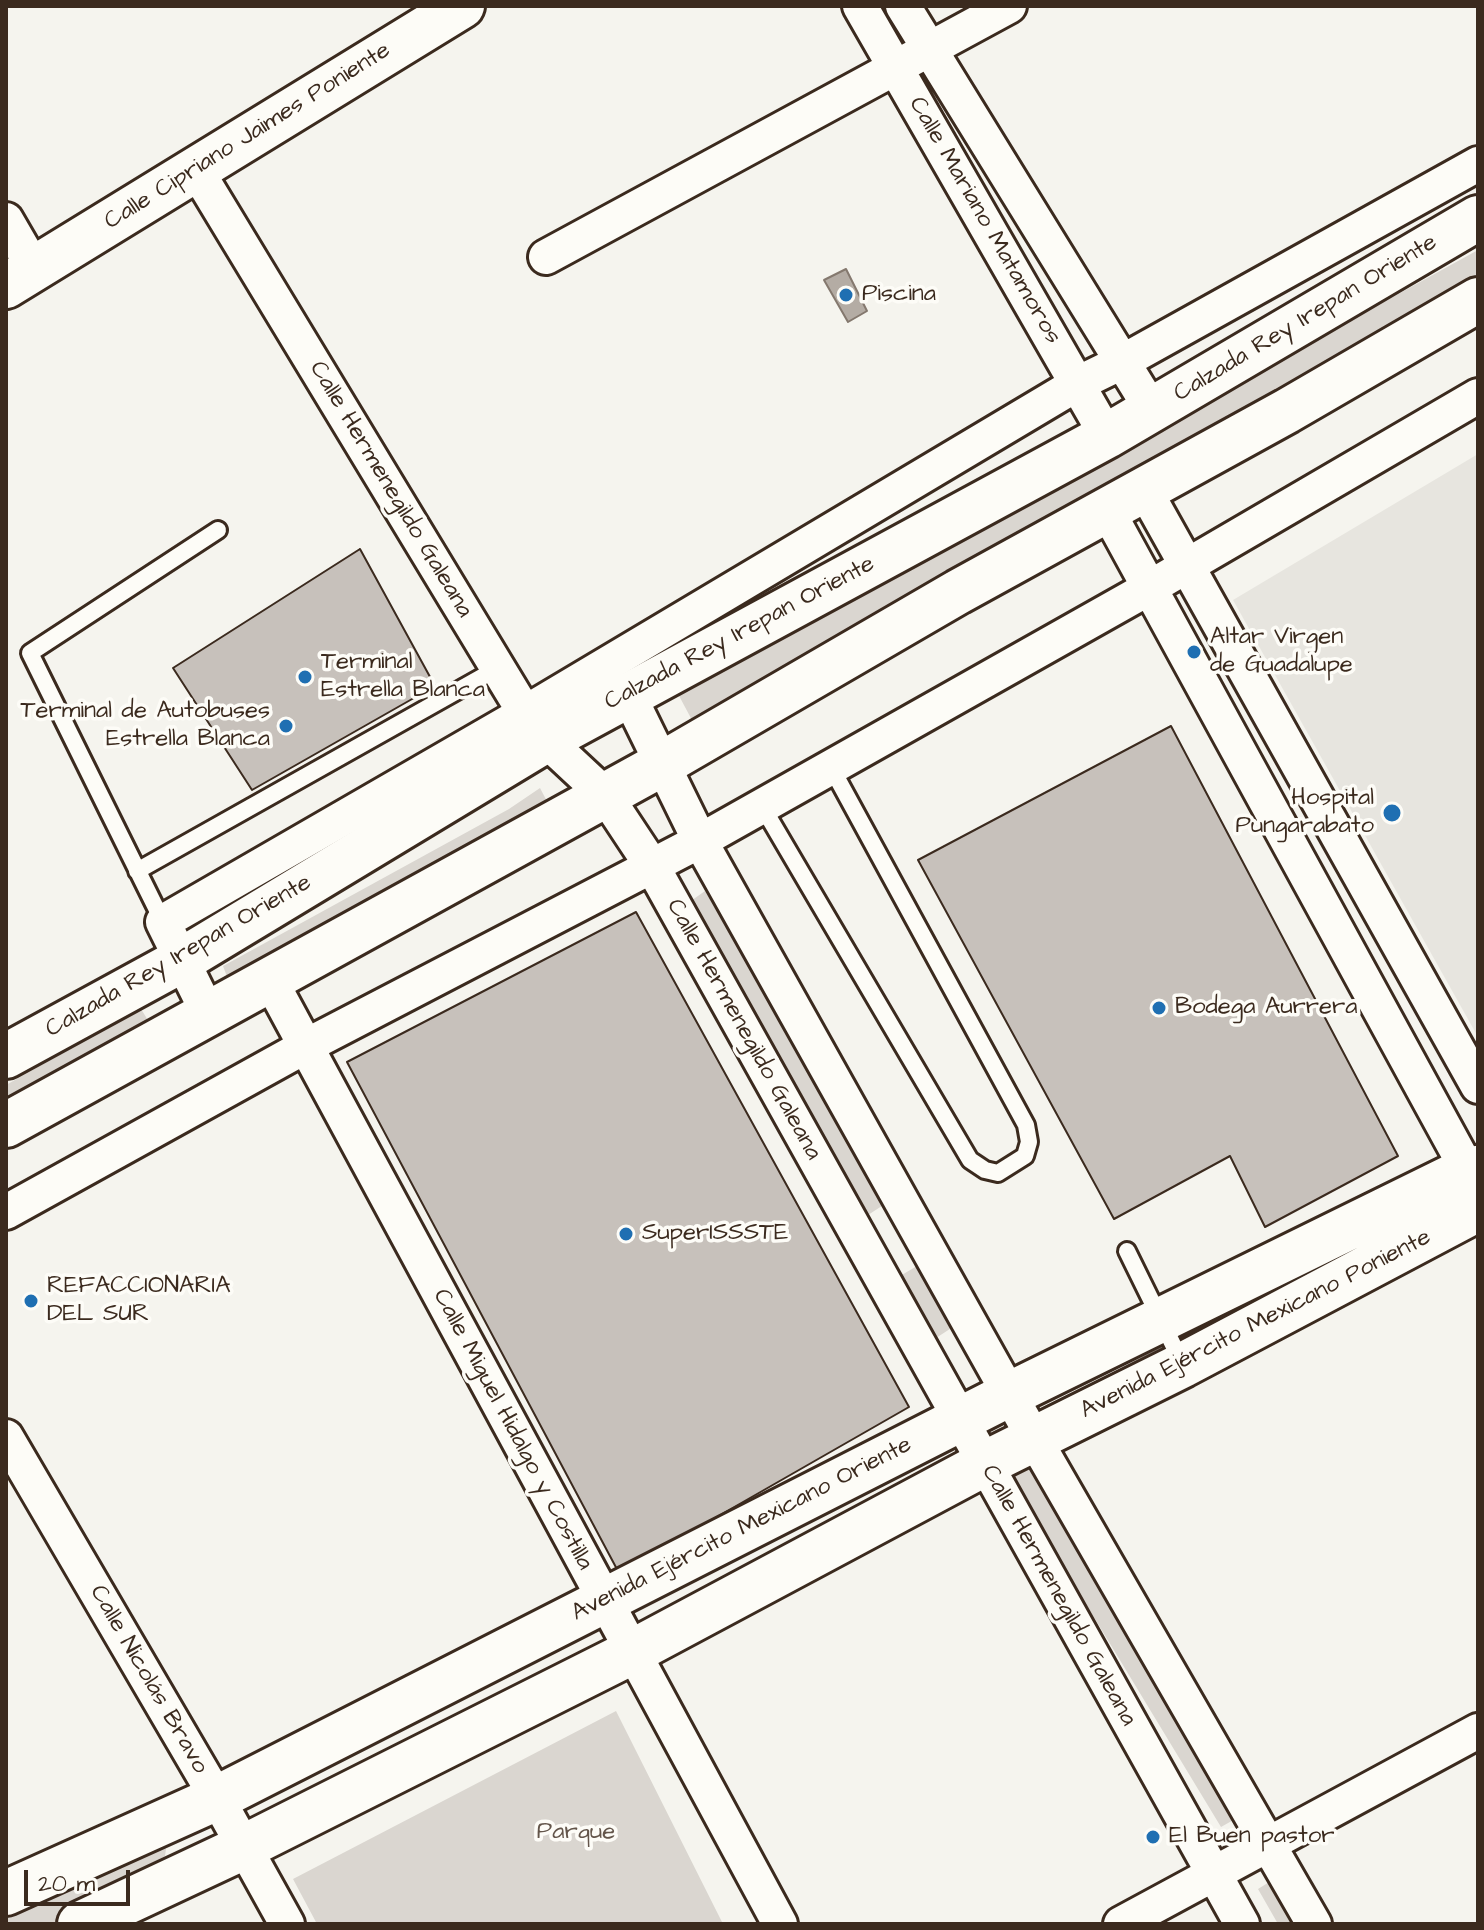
<!DOCTYPE html>
<meta charset="utf-8">
<style>
body{margin:0}
#map{position:relative;width:1484px;height:1930px;overflow:hidden;background:#f5f4ee;font-family:"Architects Daughter",sans-serif}
canvas{display:block}
.frame{position:absolute;inset:0;border:8px solid #3b2a1e;pointer-events:none}
.scale{position:absolute;left:24px;top:1870px;width:106px;height:36px;box-sizing:border-box;border:4px solid #3b2a1e;border-top:0;padding-left:10px;font-size:24px;line-height:28px;white-space:nowrap;color:#3b2a1e;-webkit-text-stroke:6px #fdfcf7;paint-order:stroke}
</style>
<div id="map">
<canvas width="1484" height="1930"></canvas>
<div class="frame"></div>
<div class="scale">20 m</div>
</div>
<script>
const c = document.querySelector('canvas').getContext('2d');
c.lineJoin = 'round';
function fillPath(path, color) { c.fillStyle = color; c.fill(path, 'evenodd'); }
const toPath = rows => new Path2D(rows.map(r => 'M' + r).join(''));
function stroke(path, color, width, dash) { c.strokeStyle = color; c.lineWidth = width; c.lineCap = dash ? 'butt' : 'round'; c.setLineDash(dash || []); c.stroke(path); }
function drawText(font, color, halo, rows, align = 'center') {
  c.font = font + ' "Architects Daughter",sans-serif'; c.lineWidth = 7; c.setLineDash([]); c.textBaseline = 'middle'; c.strokeStyle = halo; c.fillStyle = color; for (const [text, x, y, turn = 0] of rows) {
    c.save(); c.translate(x, y); c.rotate((+turn || 0) * Math.PI / 180); c.textAlign = isNaN(turn) ? turn : align; if (halo) c.strokeText(text, 0, 0); c.fillText(text, 0, 0); c.restore();
  }
}
fillPath(toPath([
 [1478,454,1478,1037,1233,600]
]), '#e7e5df');
fillPath(toPath([
 [1478,250,1478,278,693,722,677,692],
 [540,788,551,809,229,982,223,966,509,809],
 [705,891,888,1202,868,1215,688,903],
 [141,1009,154,1030,6,1111,6,1085],
 [917,1266,953,1327,936,1338,900,1276],
 [1034,1464,1244,1814,1221,1827,1009,1477],
 [616,1711,723,1924,317,1924,293,1879],
 [163,1843,166,1849,165,1856,53,1924,6,1924,6,1902],
 [1279,1876,1305,1924,1278,1924,1258,1889]
]), '#dad6d0');
const water = toPath([
 [846,269,867,311,848,322,824,280,846,269]
]);
fillPath(water, '#b4aca4');
stroke(water, '#84786e', 2);
const building = toPath([
 [360,549,435,686,252,790,173,668,360,549],
 [1171,726,1398,1156,1265,1227,1230,1156,1114,1219,918,860,1171,726],
 [636,912,909,1407,619,1573,347,1062,636,912]
]);
fillPath(building, '#c7c1bb');
stroke(building, '#3b2a1e', 2);
const lane = toPath([
 [762,806,970,1160,985,1170,998,1173,1025,1156,1029,1142,1026,1125,831,767],
 [137,871,498,668],
 [163,922,30,653,218,530],
 [1127,1251,1183,1365]
]);
const street = toPath([
 [860,6,1107,436],
 [903,6,1152,410],
 [195,168,525,713,546,740,605,795,652,866,1242,1924],
 [6,220,35,270],
 [546,257,1009,6],
 [1144,489,1478,1086],
 [1107,510,1478,1189],
 [628,694,700,841,1035,1440,1314,1924],
 [269,978,780,1924],
 [208,1013,163,922,525,713,1077,384,1122,362,1478,164],
 [6,1212,306,1046,700,841,1149,588,1478,396],
 [6,1437,217,1798,287,1924],
 [1121,1924,1478,1731]
]);
const secondary = toPath([
 [6,286,462,6],
 [6,1893,217,1798,1010,1394,1468,1169,1478,1168],
 [80,1924,244,1847,632,1652,984,1464,1183,1365,1478,1209]
]);
const primary = toPath([
 [6,1056,182,960,546,740,1107,436,1478,218],
 [6,1125,662,764,958,592,1287,411,1478,300]
]);
stroke(lane, '#3b2a1e', 22);
stroke(street, '#3b2a1e', 40);
stroke(secondary, '#3b2a1e', 50);
stroke(primary, '#3b2a1e', 50);
stroke(lane, '#fdfcf7', 16);
stroke(street, '#fdfcf7', 34);
stroke(secondary, '#fdfcf7', 44);
stroke(primary, '#fdfcf7', 44);
for (const [x, y, r, color] of [
 [846,295,8,"#1f6fb2"],
 [1194,652,8,"#1f6fb2"],
 [305,677,8,"#1f6fb2"],
 [286,726,8,"#1f6fb2"],
 [1392,813,10,"#1f6fb2"],
 [1159,1008,8,"#1f6fb2"],
 [626,1234,8,"#1f6fb2"],
 [31,1301,8,"#1f6fb2"],
 [1153,1837,8,"#1f6fb2"]
]) { const dot = new Path2D(); dot.arc(x, y, r, 0, 2 * Math.PI); c.fillStyle = color; c.fill(dot); stroke(dot, '#fdfcf7', 3); }
drawText('24px', '#3b2a1e', '#fdfcf7', [
 ["Calle Cipriano Jaimes Poniente",248,137,-32],
 ["Calle Mariano Matamoros",984,221,60],
 ["Calzada Rey Irepan Oriente",1306,319,-31],
 ["Calle Hermenegildo Galeana",390,490,59],
 ["Calzada Rey Irepan Oriente",740,634,-28],
 ["Calzada Rey Irepan Oriente",179,957,-30],
 ["Calle Hermenegildo Galeana",743,1030,61],
 ["Avenida Ejército Mexicano Poniente",1256,1325,-27],
 ["Calle Miguel Hidalgo y Costilla",512,1430,62],
 ["Avenida Ejército Mexicano Oriente",742,1530,-27],
 ["Calle Hermenegildo Galeana",1058,1596,61],
 ["Calle Nicolás Bravo",148,1680,60]
]);
drawText('24px', '#3b2a1e', '#fdfcf7', [
 ["Piscina",862,295],
 ["Altar Virgen",1210,638],
 ["de Guadalupe",1210,666],
 ["Terminal",321,663],
 ["Estrella Blanca",321,691],
 ["Terminal de Autobuses",270,712,"right"],
 ["Estrella Blanca",270,740,"right"],
 ["Hospital",1374,799,"right"],
 ["Pungarabato",1374,827,"right"],
 ["Bodega Aurrera",1175,1008],
 ["SuperISSSTE",642,1234],
 ["REFACCIONARIA",47,1287],
 ["DEL SUR",47,1315],
 ["El Buen pastor",1169,1837]
], 'left');
drawText('24px', '#63554a', '#fdfcf7', [
 ["Parque",576,1833]
]);
</script>
